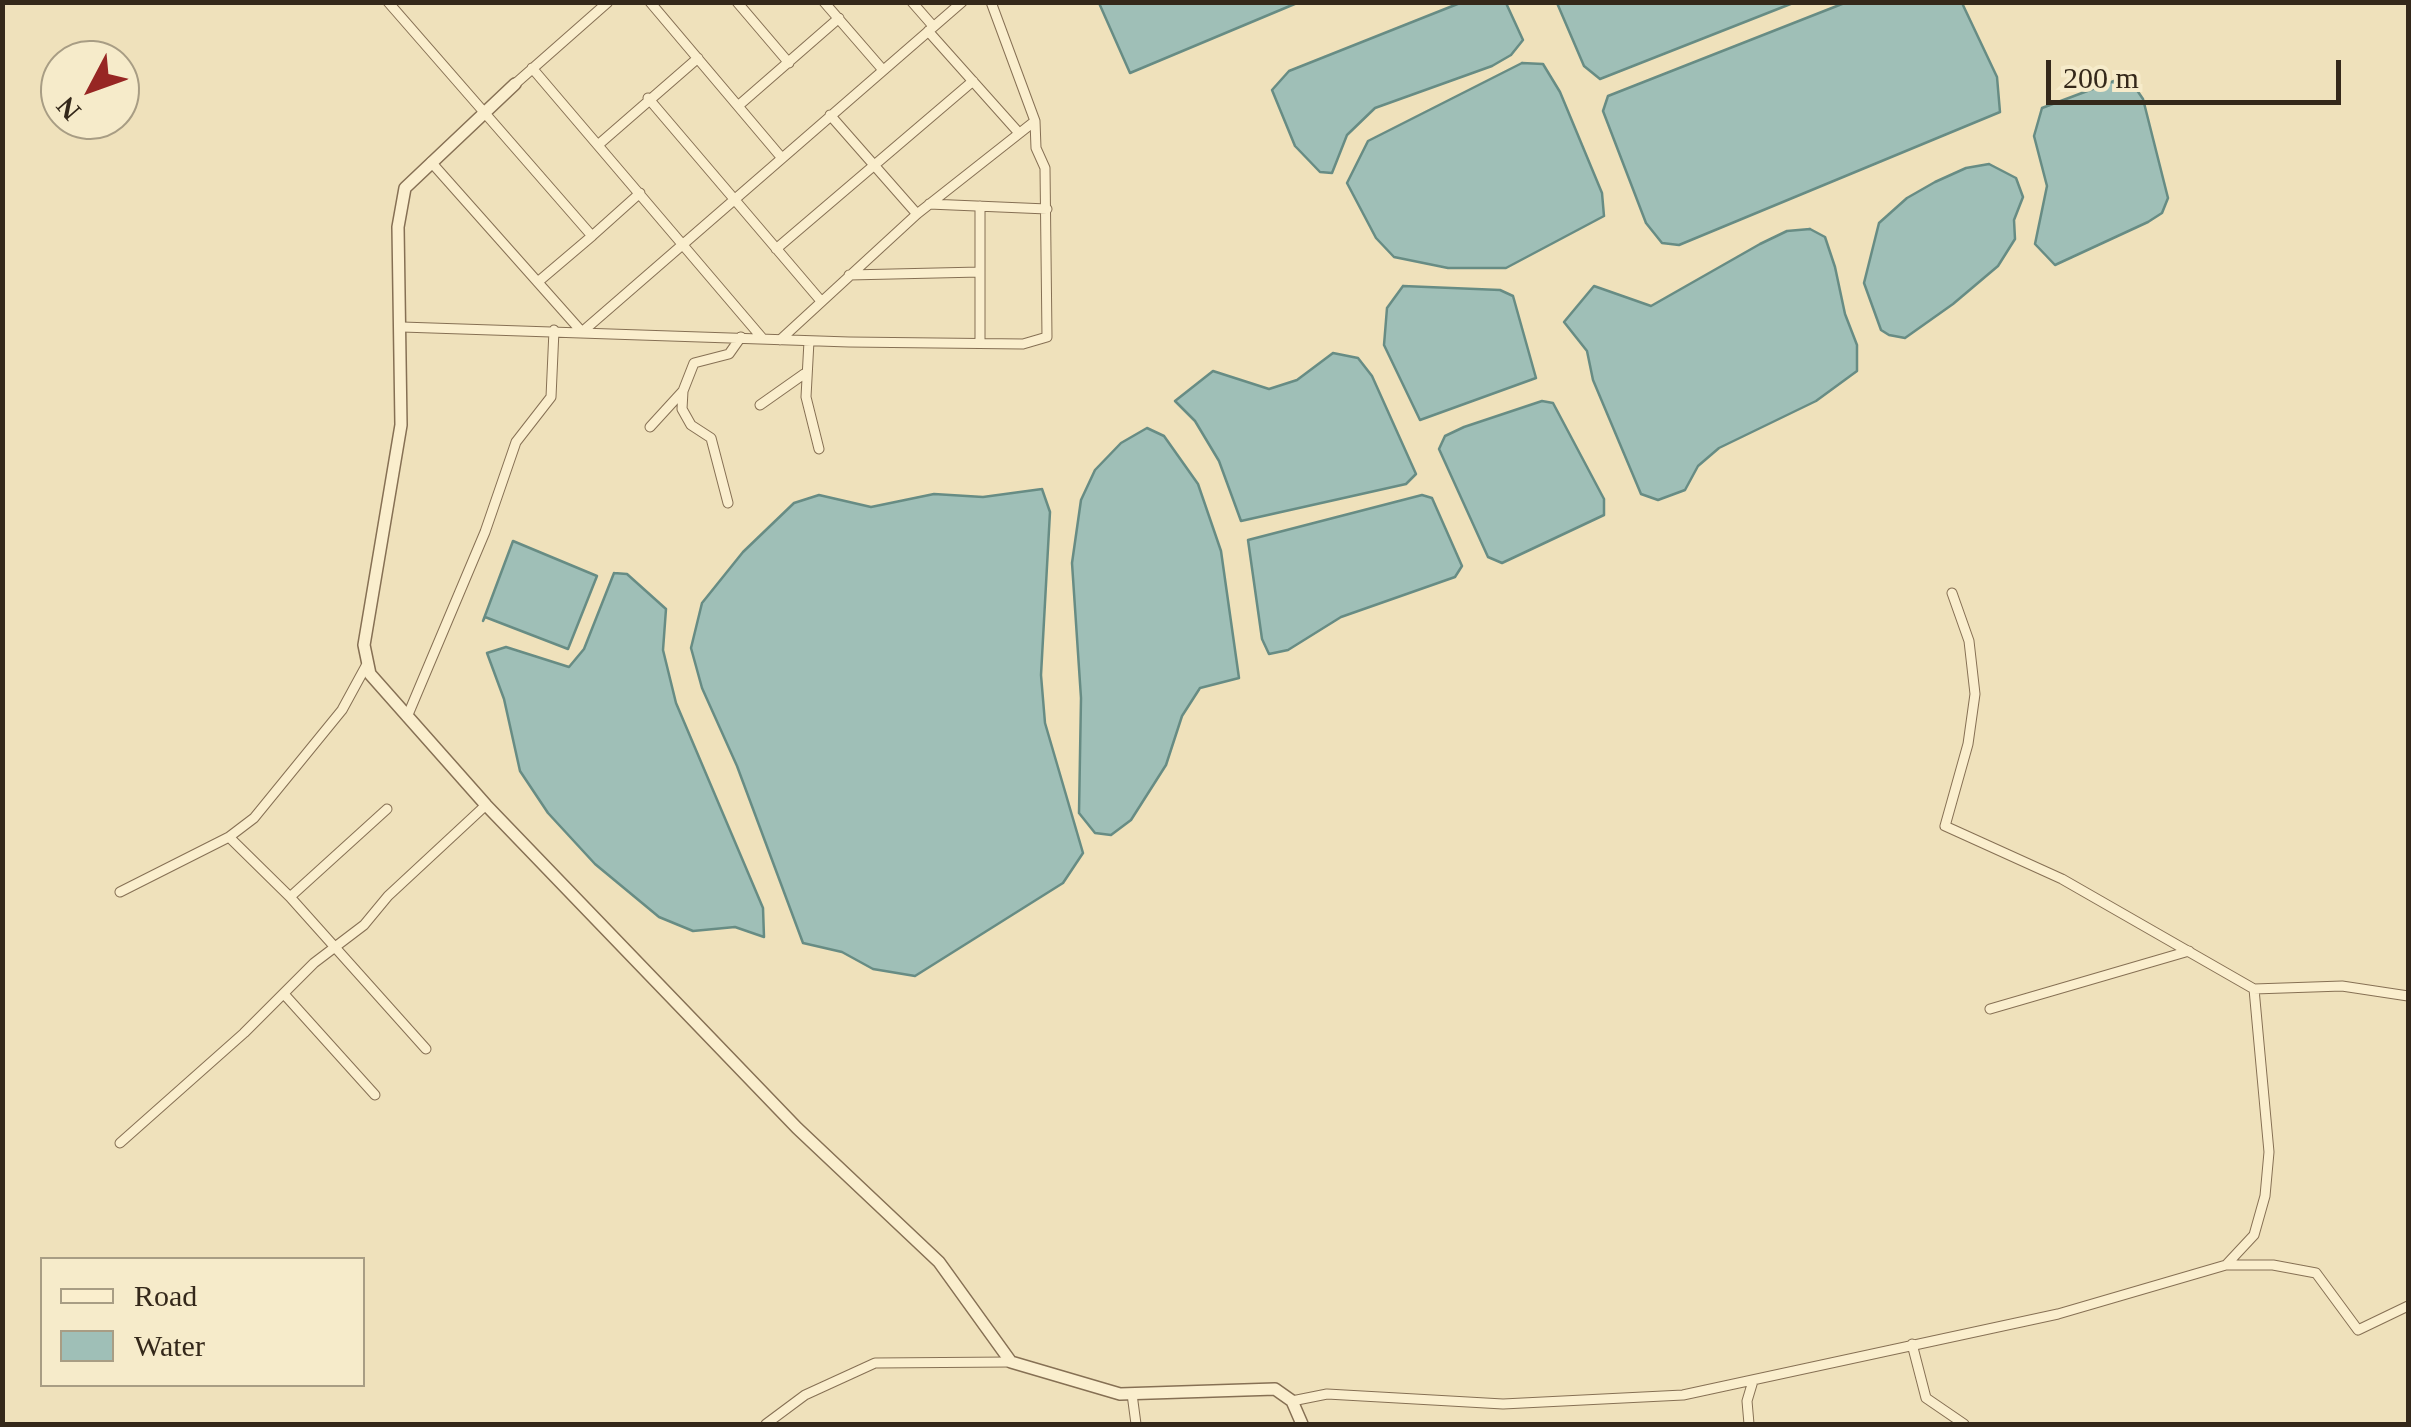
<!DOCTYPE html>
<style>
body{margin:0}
#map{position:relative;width:2411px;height:1427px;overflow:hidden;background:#efe1bb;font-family:"Times New Roman",serif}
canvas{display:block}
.frame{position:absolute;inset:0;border:5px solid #34281a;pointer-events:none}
.legend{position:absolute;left:40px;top:1257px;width:325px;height:130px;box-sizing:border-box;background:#f6ebca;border:2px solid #a89d84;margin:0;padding:12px 18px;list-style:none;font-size:30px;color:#34281a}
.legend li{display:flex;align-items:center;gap:20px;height:50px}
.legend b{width:50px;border:2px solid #a89d84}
.north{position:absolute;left:40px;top:40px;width:100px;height:100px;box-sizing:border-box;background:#f6ebca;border:2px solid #a89d84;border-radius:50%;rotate:229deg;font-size:28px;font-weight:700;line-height:40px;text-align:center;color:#34281a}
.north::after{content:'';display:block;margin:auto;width:35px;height:45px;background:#972623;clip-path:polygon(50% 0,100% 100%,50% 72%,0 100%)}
.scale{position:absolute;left:2046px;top:60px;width:295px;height:45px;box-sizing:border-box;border:5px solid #34281a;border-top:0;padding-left:12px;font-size:30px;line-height:35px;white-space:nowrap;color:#34281a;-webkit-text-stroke:8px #f6ebca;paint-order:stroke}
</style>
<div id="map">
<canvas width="2411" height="1427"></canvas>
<div class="frame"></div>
<ul class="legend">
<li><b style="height:12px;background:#faeecd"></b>Road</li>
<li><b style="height:28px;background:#9fbfb7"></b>Water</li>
</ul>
<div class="north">N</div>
<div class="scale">200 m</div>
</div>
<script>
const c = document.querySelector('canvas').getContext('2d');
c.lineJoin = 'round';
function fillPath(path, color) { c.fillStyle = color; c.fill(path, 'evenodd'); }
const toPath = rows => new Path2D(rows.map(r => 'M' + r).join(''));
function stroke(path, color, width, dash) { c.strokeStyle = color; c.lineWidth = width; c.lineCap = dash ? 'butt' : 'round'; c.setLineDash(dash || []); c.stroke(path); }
const water = toPath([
 [1847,2,1962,3,1997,77,2000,112,1679,245,1662,243,1646,223,1603,111,1608,96,1847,2],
 [1099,3,1297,3,1130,73,1099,3],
 [1460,3,1506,3,1523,40,1511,55,1492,66,1375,108,1347,135,1332,173,1320,172,1295,146,1272,90,1289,71,1460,3],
 [1557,3,1793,3,1600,79,1584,66,1557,3],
 [1522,63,1543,64,1560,92,1602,193,1604,216,1506,268,1448,268,1394,257,1376,238,1347,183,1368,141,1522,63],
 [2114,81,2132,83,2143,99,2168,198,2162,213,2148,222,2055,265,2035,244,2047,186,2034,136,2042,108,2114,81],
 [1989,164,2016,178,2023,197,2014,220,2015,239,1998,266,1953,304,1905,338,1889,335,1881,330,1864,283,1879,223,1907,198,1935,182,1966,168,1989,164],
 [1810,229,1825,237,1835,267,1845,314,1857,345,1857,371,1816,401,1719,448,1698,466,1685,490,1658,500,1641,494,1593,380,1587,351,1564,322,1594,286,1651,306,1760,244,1787,231,1810,229],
 [1403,286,1500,290,1513,296,1536,378,1420,420,1384,345,1387,308,1403,286],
 [1333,353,1358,358,1372,376,1416,474,1406,484,1241,521,1219,461,1195,421,1175,401,1213,371,1269,389,1297,380,1333,353],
 [1542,401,1553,403,1604,499,1604,515,1502,563,1488,557,1439,449,1445,436,1464,427,1542,401],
 [1147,428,1164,436,1198,484,1221,551,1239,678,1200,688,1182,716,1166,765,1131,820,1111,835,1095,833,1079,813,1081,698,1072,563,1081,500,1095,470,1121,443,1147,428],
 [1042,489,1050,512,1041,675,1045,723,1083,853,1063,883,915,976,873,969,842,952,803,943,737,766,702,688,691,648,702,603,743,552,794,503,819,495,871,507,934,494,983,497,1042,489],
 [1422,495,1432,498,1462,566,1455,577,1341,617,1288,650,1269,654,1262,639,1248,540,1422,495],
 [513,541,597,576,568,649,485,617,483,621,513,541],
 [614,573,627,574,666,609,663,650,676,703,763,908,764,937,735,927,693,931,659,917,595,864,548,813,520,771,504,699,487,653,506,647,569,667,584,649,614,573]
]);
fillPath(water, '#9fbfb7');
stroke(water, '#678c84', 2.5);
const minor = toPath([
 [388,2,592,236,539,281],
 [650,2,781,157],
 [737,2,789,63],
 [824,2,883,70],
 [912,2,933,26],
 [928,31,1019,133],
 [532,68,763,339],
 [515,84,608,2],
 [648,98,821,301],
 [738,106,839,18],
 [830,115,917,214],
 [598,145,698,58],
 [431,162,582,332,962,2],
 [929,204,1047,209],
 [980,206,980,340],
 [592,236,640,193],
 [776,249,973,81],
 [849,275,980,272],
 [402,327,849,342,1023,344,1047,337,1045,168,1036,148,1035,121,991,2],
 [780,340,917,214,1035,121],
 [809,341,806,397,819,449],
 [760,405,804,374],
 [650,427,682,392],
 [728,503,711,438,691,425,682,409,683,391,694,363,729,354,741,337],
 [1952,593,1969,641,1975,694,1968,744,1945,826,2062,879,2254,989],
 [407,717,485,532,516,442,551,397,554,330],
 [229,837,290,897,426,1049],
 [120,892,229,837,254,818,342,710,366,666],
 [290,897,387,809],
 [2254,989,2342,986,2408,996],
 [284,994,375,1095],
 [1990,1009,2189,951],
 [120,1143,244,1033,314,963,364,925,388,896,486,805],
 [2226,1265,2273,1265,2316,1273,2358,1330,2408,1306],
 [1912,1344,1926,1398,1964,1424],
 [1132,1394,1136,1424],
 [1292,1401,1327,1394,1503,1404,1683,1395,2058,1314,2226,1265,2254,1235,2265,1196,2269,1152,2254,989],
 [766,1424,805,1395,875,1363,1011,1362],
 [1749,1424,1747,1401,1753,1381]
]);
const tertiary = toPath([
 [515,84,405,188,398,227,401,425,364,645,370,674,486,805,797,1128,939,1262,1011,1362,1120,1394,1275,1389,1292,1401,1302,1424]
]);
stroke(minor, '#867054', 11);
stroke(tertiary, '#867054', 14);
stroke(minor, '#faeecd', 9);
stroke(tertiary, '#faeecd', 11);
</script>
